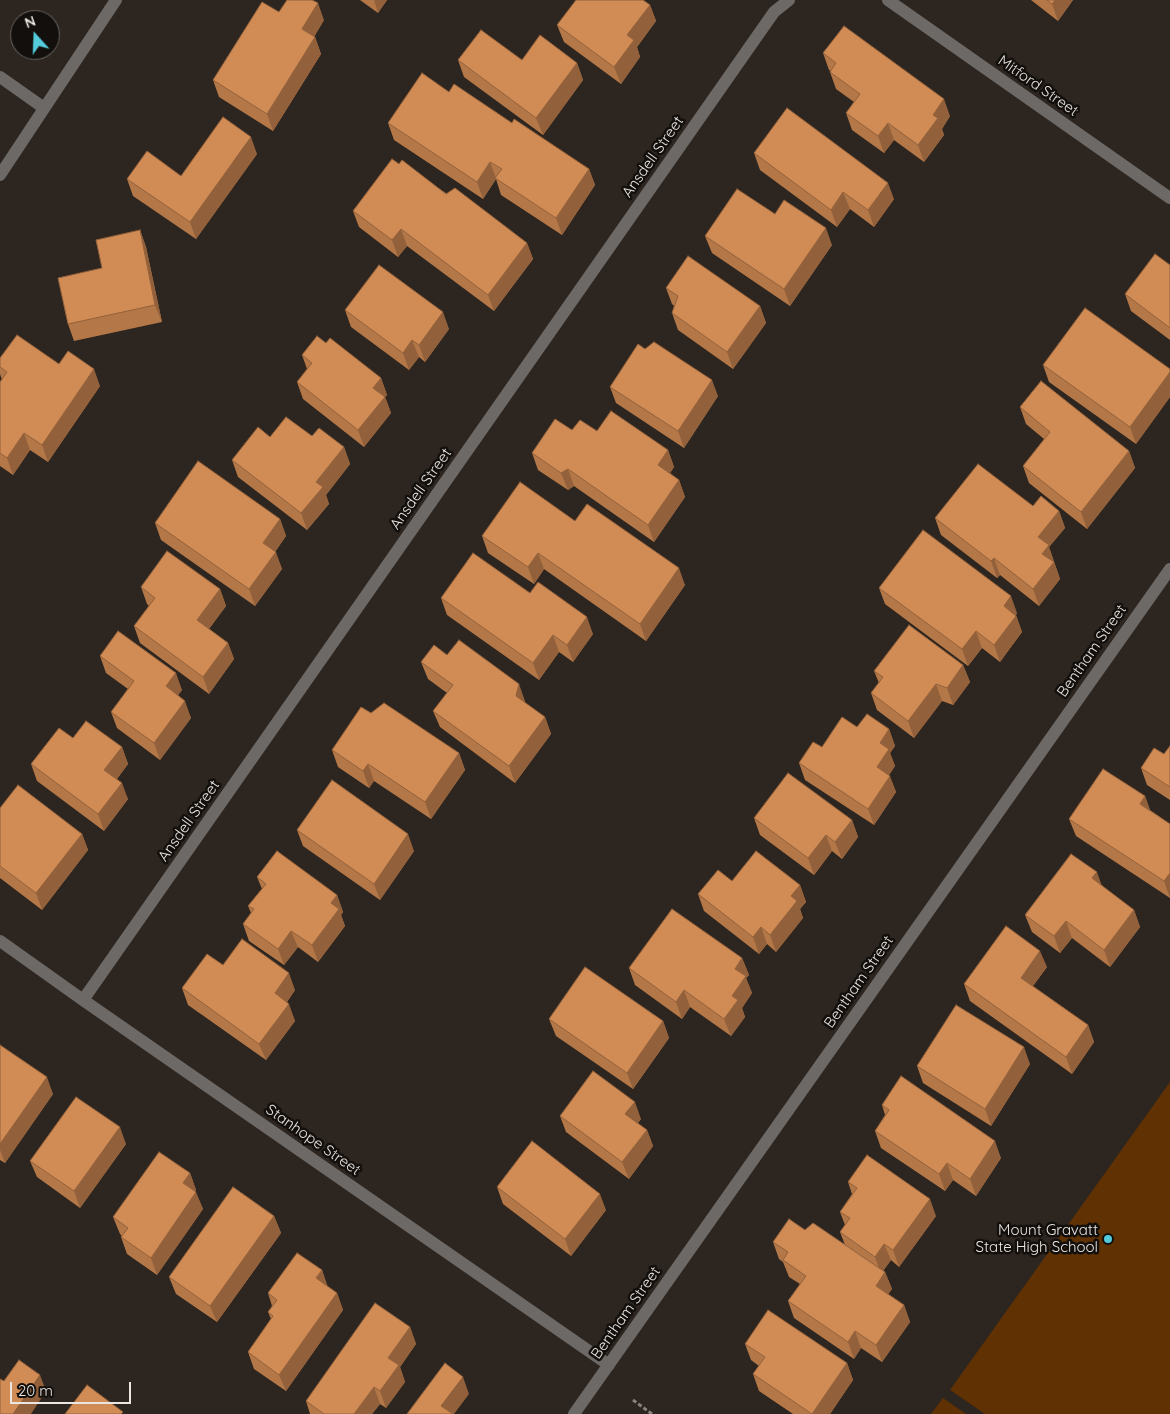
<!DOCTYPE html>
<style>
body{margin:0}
#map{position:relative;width:1170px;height:1414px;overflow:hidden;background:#2d251f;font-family:Quicksand,sans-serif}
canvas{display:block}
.north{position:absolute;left:10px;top:10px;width:50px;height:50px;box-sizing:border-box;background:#120f0c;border:1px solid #696562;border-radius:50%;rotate:340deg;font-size:14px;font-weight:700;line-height:20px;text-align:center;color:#ebe6e2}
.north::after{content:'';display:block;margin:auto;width:18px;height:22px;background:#53cbdb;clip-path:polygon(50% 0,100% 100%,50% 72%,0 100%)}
.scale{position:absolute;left:10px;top:1382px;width:121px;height:22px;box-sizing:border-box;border:2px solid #ebe6e2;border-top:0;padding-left:6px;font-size:15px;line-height:18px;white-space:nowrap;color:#ebe6e2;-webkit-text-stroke:4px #120f0c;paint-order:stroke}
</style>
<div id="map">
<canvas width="1170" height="1414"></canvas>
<div class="north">N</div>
<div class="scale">20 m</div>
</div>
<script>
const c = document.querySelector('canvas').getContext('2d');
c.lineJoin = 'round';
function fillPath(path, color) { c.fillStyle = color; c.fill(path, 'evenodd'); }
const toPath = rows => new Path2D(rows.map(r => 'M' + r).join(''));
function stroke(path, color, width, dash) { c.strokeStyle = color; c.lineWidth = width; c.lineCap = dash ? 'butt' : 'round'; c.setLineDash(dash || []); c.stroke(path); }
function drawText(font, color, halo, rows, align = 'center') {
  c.font = font + ' Quicksand,sans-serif'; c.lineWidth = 5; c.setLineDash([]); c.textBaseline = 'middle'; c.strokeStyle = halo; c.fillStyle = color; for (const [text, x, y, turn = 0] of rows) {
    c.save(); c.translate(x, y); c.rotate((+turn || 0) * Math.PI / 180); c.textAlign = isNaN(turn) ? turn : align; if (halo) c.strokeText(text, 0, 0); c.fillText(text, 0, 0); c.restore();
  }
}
fillPath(toPath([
 [1170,1082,1170,1414,985,1414,950,1390],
 [943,1398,966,1414,931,1414]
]), '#5f3103');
stroke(toPath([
 [633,1400,652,1414]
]), '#89837e', 3, [4, 2.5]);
stroke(toPath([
 [888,0,1170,198],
 [0,77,44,108],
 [0,175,116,0],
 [0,941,83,1000,609,1365],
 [83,1000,774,12,789,0],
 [574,1414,1170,569]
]), '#6d6966', 12);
fillPath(toPath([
 [360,0,387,0,378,13],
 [1031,0,1073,0,1058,21],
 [650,5,656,21,637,47,640,57,621,84,564,42,557,25],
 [324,20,314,37,315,37,321,54,273,131,219,97,213,80],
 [823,53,950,116,942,129,944,135,924,162,894,140,884,153,852,130,846,113,854,102,836,89,830,72,831,71,829,70],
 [458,60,522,60,577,63,583,80,543,135,464,77],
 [449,92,512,123,589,169,595,185,562,235,501,195,496,179,483,199,394,140,388,123],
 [754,153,894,199,874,227,850,209,837,227,760,170],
 [257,154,196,239,133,196,127,179,181,176],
 [399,164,527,243,533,259,494,311,407,246,398,257,359,227,353,211],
 [775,214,832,245,790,306,712,253,705,236],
 [140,230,146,247,162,322,74,341,68,324,102,268],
 [1170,265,1170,340,1131,311,1125,294],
 [666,288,760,306,766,323,733,369,678,330,672,313,674,306,672,304],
 [345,310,449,329,425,362,419,357,409,370,351,327],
 [326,343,381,378,387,395,385,397,391,413,364,447,303,399,297,382,307,369,302,355],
 [0,358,59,364,100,386,48,462,30,450,13,475,0,466,0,382,2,380,0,374],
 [1043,365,1170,369,1170,397,1136,444,1049,382],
 [610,387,718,396,684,448,616,403],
 [1020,407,1129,451,1135,468,1087,529,1029,483,1023,466,1044,439,1026,424],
 [572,430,597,431,668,450,674,467,670,473,679,480,685,497,654,542,574,486,568,490,538,470,532,453],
 [312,436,344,447,350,464,326,495,329,504,307,530,238,477,232,460,270,437],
 [1033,506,1059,511,1065,528,1049,547,1060,579,1039,606,1000,575,997,578,941,535,935,518],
 [280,519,286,536,275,552,282,569,255,606,161,540,155,523],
 [575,521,685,585,646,641,544,569,534,584,488,553,482,536],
 [141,587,220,589,226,606,209,629,228,643,234,659,209,694,140,643,134,626,149,606,147,604],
 [879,588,1017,613,1016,615,1022,632,1000,662,982,648,968,666,885,604],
 [530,593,593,634,573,662,559,652,539,680,447,615,441,598],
 [447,655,525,701,525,703,545,717,551,734,515,783,440,727,433,711,447,693,428,679,421,662],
 [100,656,182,690,178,695,191,718,160,760,117,728,111,712,128,689,106,673],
 [963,665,970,682,953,705,942,701,914,738,877,710,871,693,879,683,874,671],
 [371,713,459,753,465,770,431,819,374,781,369,788,338,767,332,750],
 [857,727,889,729,895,746,890,753,895,766,889,775,896,792,874,825,805,780,799,763,822,747],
 [73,738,122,747,128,764,117,779,128,799,104,831,37,781,31,764],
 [1170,746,1170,800,1147,785,1141,768,1164,754],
 [1145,796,1150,810,1170,824,1170,898,1076,836,1069,819],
 [0,808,82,834,88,850,42,910,0,878],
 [754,818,852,820,858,837,842,859,832,851,814,875,760,835],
 [297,830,414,851,380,900,303,846],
 [257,877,337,895,343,912,341,915,345,926,318,962,298,947,284,965,249,941,243,924,251,913,248,906,262,889],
 [732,881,800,885,806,902,800,909,803,918,776,952,767,944,759,954,704,911,698,894],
 [1101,886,1134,910,1140,927,1110,967,1072,938,1060,953,1032,932,1025,915],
 [742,958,749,975,746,978,752,993,742,1008,745,1017,731,1036,690,1007,682,1019,635,985,629,968],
 [223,965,295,990,287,1002,295,1021,266,1060,188,1005,182,988],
 [1047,967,1033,986,1088,1025,1094,1042,1072,1074,970,1001,964,984],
 [549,1019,663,1021,669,1038,633,1089,556,1036],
 [0,1045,53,1094,5,1163,0,1160],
 [1030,1064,991,1126,923,1083,917,1066],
 [882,1105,1001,1158,976,1196,953,1180,945,1191,881,1148,875,1131,885,1115],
 [560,1116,641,1119,638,1123,647,1130,653,1146,629,1179,566,1132],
 [126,1144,80,1208,37,1177,30,1161],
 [190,1173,196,1190,195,1191,203,1209,157,1275,127,1254,121,1237,122,1236,120,1234,113,1217],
 [848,1182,936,1216,899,1267,891,1260,883,1271,885,1272,892,1289,888,1294,904,1305,910,1322,882,1362,861,1348,854,1359,794,1318,788,1301,800,1284,789,1277,783,1262,779,1259,773,1242,805,1230,845,1245,840,1232,845,1225,840,1212,852,1194],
 [497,1187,606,1210,571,1256,503,1204],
 [274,1216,281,1233,217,1322,176,1294,169,1277],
 [322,1270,327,1286,337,1293,343,1310,286,1391,254,1369,248,1352,271,1319,268,1312,272,1306,268,1293],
 [410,1327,416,1344,400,1367,405,1382,386,1408,380,1404,372,1414,310,1414,306,1401],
 [745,1344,847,1363,853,1380,830,1414,793,1414,759,1391,753,1374,759,1366,751,1360]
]), '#b47848');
fillPath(toPath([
 [374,0,387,0,378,13],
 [1055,0,1073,0,1058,21,1052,4],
 [318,3,324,20,308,46,302,29],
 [650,5,656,21,637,47,640,57,621,84,614,67,627,35],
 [315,37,321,54,273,131,267,114],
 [577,63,583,80,543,135,536,118],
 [944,99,950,116,942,129,944,135,924,162,918,145,933,115],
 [888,123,894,140,884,153,878,136],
 [251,137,257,154,196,239,190,222],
 [490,162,496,178,495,178,496,179,483,199,477,182],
 [589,169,595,185,562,235,556,218],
 [888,183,894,199,874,227,868,210],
 [843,192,850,209,837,227,831,210],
 [826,228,832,245,790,306,784,289],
 [401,229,407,246,398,257,392,240],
 [140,230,146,247,162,322,155,305],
 [527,243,533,259,494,311,488,295],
 [760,306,766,323,733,369,727,352],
 [443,312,449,329,425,362,419,345],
 [412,340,419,357,409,370,403,353],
 [94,369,100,386,48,462,42,445],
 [1170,372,1170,397,1136,444,1130,427],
 [381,378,387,395,385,397,391,413,364,447,358,430,373,388],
 [712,380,718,396,684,448,678,431],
 [24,433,30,450,13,475,7,458],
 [344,447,350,464,326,495,329,504,307,530,301,513,316,482],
 [668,450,674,467,664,482,658,465],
 [1129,451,1135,468,1087,529,1081,512],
 [568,469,574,486,568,490,561,473],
 [679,480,685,497,654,542,648,525],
 [1059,511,1065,528,1049,547,1060,579,1039,606,1033,589,1042,554,1038,537],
 [280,519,286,536,269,560,263,543],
 [276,552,282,569,255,606,249,589],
 [538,553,544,569,534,584,528,567],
 [994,558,1000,575,997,578,991,561],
 [679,568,685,585,646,641,640,624],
 [220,589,226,606,203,637,197,620],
 [1011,596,1017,613,1010,623,1004,606],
 [1016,616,1022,632,1000,662,994,645],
 [587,617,593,634,573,662,567,645],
 [976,631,982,648,968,666,962,649],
 [553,635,559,652,539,680,533,663],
 [228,643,234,659,209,694,203,677],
 [963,665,970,682,953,705,947,688],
 [176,673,182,690,172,703,166,686],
 [519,684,525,701,522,713,516,696],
 [936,684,942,701,914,738,908,721],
 [185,701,191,718,160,760,154,743],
 [545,717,551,734,515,783,509,766],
 [889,729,895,746,890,753,895,766,883,784,877,767,880,743],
 [122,747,128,764,111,787,104,770],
 [459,753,465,770,431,819,425,802],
 [368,764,374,781,369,788,363,771],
 [890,776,896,792,874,825,868,809],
 [122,783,128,799,104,831,98,814],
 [1145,796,1151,813,1140,804],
 [852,820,858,837,842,859,835,842],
 [82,834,88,850,42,910,36,893],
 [408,834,414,851,380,900,374,884],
 [826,835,832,851,814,875,808,858],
 [1097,872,1103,889,1092,878],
 [1170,873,1170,898,1164,881],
 [800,885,806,902,800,909,803,918,776,952,770,935,791,896],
 [337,895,343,912,341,915,345,926,318,962,312,945,331,903],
 [1134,910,1140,927,1110,967,1104,950],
 [1066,921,1072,938,1060,953,1054,936],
 [761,927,767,944,759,954,753,937],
 [291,931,298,947,284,965,278,949],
 [1040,951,1047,967,1027,994,1021,978],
 [742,958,749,975,746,978,752,993,742,1008,745,1017,731,1036,724,1019,732,996,735,969],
 [289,973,295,990,281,1010,275,993],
 [684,990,690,1007,682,1019,676,1002],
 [289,1004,295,1021,266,1060,259,1044],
 [663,1021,669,1038,633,1089,627,1073],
 [1088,1025,1094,1042,1072,1074,1066,1057],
 [1024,1047,1030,1064,991,1126,985,1109],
 [47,1077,53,1094,5,1163,0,1150,0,1144],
 [635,1102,641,1119,631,1131,625,1114],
 [120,1127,126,1144,80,1208,74,1191],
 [647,1130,653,1146,629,1179,622,1162],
 [995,1141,1001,1158,976,1196,970,1179],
 [947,1163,953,1180,945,1191,939,1174],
 [190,1173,196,1190,189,1200,183,1183],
 [196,1192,203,1209,157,1275,151,1258],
 [600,1194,606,1210,571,1256,565,1239],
 [930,1199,936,1216,899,1267,893,1250],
 [274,1216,281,1233,217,1322,210,1306],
 [884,1244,891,1260,881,1274,875,1257],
 [322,1270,328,1287,316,1278],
 [885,1272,892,1289,882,1303,876,1286],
 [337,1293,343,1310,286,1391,279,1375],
 [904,1305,910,1322,882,1362,876,1345],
 [410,1327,416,1344,400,1367,405,1382,386,1408,380,1391,388,1358],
 [855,1331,861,1348,854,1359,848,1342],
 [847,1363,853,1380,830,1414,812,1414],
 [40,1375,46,1391,31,1414,13,1414],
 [463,1377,469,1394,454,1414,445,1414,441,1406],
 [374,1387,380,1404,372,1414,354,1414]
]), '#92613b');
const building = toPath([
 [287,0,312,0,318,3,302,29,315,37,267,114,213,80,262,2,279,12,287,0],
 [576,0,643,0,650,5,627,35,634,40,614,67,557,25,576,0],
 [1047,0,1055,0,1052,4,1047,0],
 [844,26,944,99,933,115,938,118,918,145,888,123,878,136,846,113,860,94,830,72,836,63,823,53,844,26],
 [481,30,522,60,540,35,577,63,536,118,458,60,481,30],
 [422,73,449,92,454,84,512,123,514,119,589,169,556,218,495,178,502,169,490,162,477,182,388,123,422,73],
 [787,108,888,183,868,210,843,192,831,210,754,153,787,108],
 [223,117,251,137,190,222,127,179,147,151,181,176,223,117],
 [392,159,399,164,402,160,446,194,455,188,527,243,488,295,401,229,392,240,353,211,392,159],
 [737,189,775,214,784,200,826,228,784,289,705,236,737,189],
 [140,230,155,305,68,324,58,278,102,268,96,240,140,230],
 [1155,254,1170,265,1170,328,1125,294,1155,254],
 [688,256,760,306,727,352,672,313,678,296,666,288,688,256],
 [379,265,443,312,419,345,412,340,403,353,345,310,379,265],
 [1085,308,1170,369,1170,372,1130,427,1043,365,1085,308],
 [17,335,59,364,68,351,94,369,42,445,24,433,7,458,0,453,0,382,7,372,0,367,0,358,17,335],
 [317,336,326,343,330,338,381,378,373,388,385,397,358,430,297,382,312,363,302,355,317,336],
 [654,342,712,380,678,431,610,387,638,344,645,349,654,342],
 [1041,381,1129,451,1081,512,1023,466,1050,432,1020,407,1041,381],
 [611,411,668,450,658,465,679,480,648,525,568,469,561,473,532,453,555,419,572,430,580,420,597,431,611,411],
 [286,417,312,436,319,428,344,447,316,482,323,487,301,513,232,460,258,427,270,437,286,417],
 [198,461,280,519,263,543,276,552,249,589,155,523,198,461],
 [978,464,1033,506,1041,496,1059,511,1038,537,1049,545,1042,554,1054,562,1033,589,994,558,991,561,935,518,978,464],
 [520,482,575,521,587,504,679,568,640,624,538,553,528,567,482,536,520,482],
 [923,530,1011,596,1004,606,1016,616,994,645,976,631,962,649,879,588,923,530],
 [167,551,220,589,197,620,228,643,203,677,134,626,155,598,141,587,167,551],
 [473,553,530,593,538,582,587,617,567,645,553,635,533,663,441,598,473,553],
 [909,625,963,665,947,688,936,684,908,721,871,693,883,677,874,671,909,625],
 [118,631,176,673,166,686,185,701,154,743,111,712,134,681,100,656,118,631],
 [459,640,519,684,516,696,545,717,509,766,433,711,453,685,421,662,434,645,447,655,459,640],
 [384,703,459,753,425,802,368,764,363,771,332,750,361,707,371,713,384,703],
 [867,714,889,729,880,743,889,749,877,767,890,776,868,809,799,763,813,742,822,747,842,717,857,727,867,714],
 [86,721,122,747,104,770,122,783,98,814,31,764,59,728,73,738,86,721],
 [1170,746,1170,787,1141,768,1154,748,1164,754,1170,746],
 [1103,769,1145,796,1140,804,1170,824,1170,873,1164,881,1069,819,1103,769],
 [788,773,852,820,835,842,826,835,808,858,754,818,788,773],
 [332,780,408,834,374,884,297,830,332,780],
 [18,785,82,834,36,893,0,866,0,808,18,785],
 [277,851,337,895,331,903,339,909,312,945,291,931,278,949,243,924,254,909,248,906,266,884,257,877,277,851],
 [756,851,800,885,791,896,797,901,770,935,761,927,753,937,698,894,718,870,732,881,756,851],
 [1071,854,1097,872,1092,878,1134,910,1104,950,1066,921,1054,936,1025,915,1071,854],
 [672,909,742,958,735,969,746,976,732,996,738,1000,724,1019,684,990,676,1002,629,968,672,909],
 [1006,926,1040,951,1021,978,1088,1025,1066,1057,964,984,1006,926],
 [242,939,289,973,275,993,289,1004,259,1044,182,988,207,954,223,965,242,939],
 [585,967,663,1021,627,1073,549,1019,585,967],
 [956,1005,1024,1047,985,1109,917,1066,956,1005],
 [0,1045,47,1077,0,1144,0,1045],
 [593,1071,635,1102,625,1114,647,1130,622,1162,560,1116,593,1071],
 [901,1076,995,1141,970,1179,947,1163,939,1174,875,1131,889,1110,882,1105,901,1076],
 [76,1097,120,1127,74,1191,30,1161,76,1097],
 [532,1141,600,1194,565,1239,497,1187,532,1141],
 [159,1152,190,1173,183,1183,196,1192,151,1258,121,1237,128,1228,113,1217,159,1152],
 [867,1155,930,1199,893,1250,884,1244,875,1257,840,1232,850,1218,840,1212,857,1188,848,1182,867,1155],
 [233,1187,274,1216,210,1306,169,1277,233,1187],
 [789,1219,805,1230,813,1223,885,1272,876,1286,904,1305,876,1345,855,1331,848,1342,788,1301,806,1276,783,1260,788,1252,773,1242,789,1219],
 [297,1253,322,1270,316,1278,337,1293,279,1375,248,1352,273,1316,268,1312,277,1300,268,1293,297,1253],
 [375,1303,410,1327,388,1358,399,1365,380,1391,374,1387,354,1414,324,1414,306,1401,375,1303],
 [768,1310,847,1363,812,1414,753,1374,765,1357,745,1344,768,1310],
 [19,1360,40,1375,13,1414,0,1414,0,1379,4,1381,19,1360],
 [445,1363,463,1377,441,1406,453,1414,407,1414,445,1363],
 [87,1385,123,1412,121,1414,65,1414,87,1385]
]);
fillPath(building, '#d18b54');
stroke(building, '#92613b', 1);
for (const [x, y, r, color] of [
 [1108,1239,5,"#53cbdb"]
]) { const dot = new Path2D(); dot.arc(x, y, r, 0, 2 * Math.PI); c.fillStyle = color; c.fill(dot); stroke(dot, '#120f0c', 2); }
drawText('15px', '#ebe6e2', '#120f0c', [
 ["Mitford Street",1038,86,35],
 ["Ansdell Street",653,157,-55],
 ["Ansdell Street",421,489,-55],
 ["Bentham Street",1092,651,-55],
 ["Ansdell Street",189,821,-55],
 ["Bentham Street",859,982,-55],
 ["Stanhope Street",313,1140,35],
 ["Bentham Street",626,1313,-55]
]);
drawText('15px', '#ebe6e2', '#120f0c', [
 ["Mount Gravatt",1098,1230],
 ["State High School",1098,1247]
], 'right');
</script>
